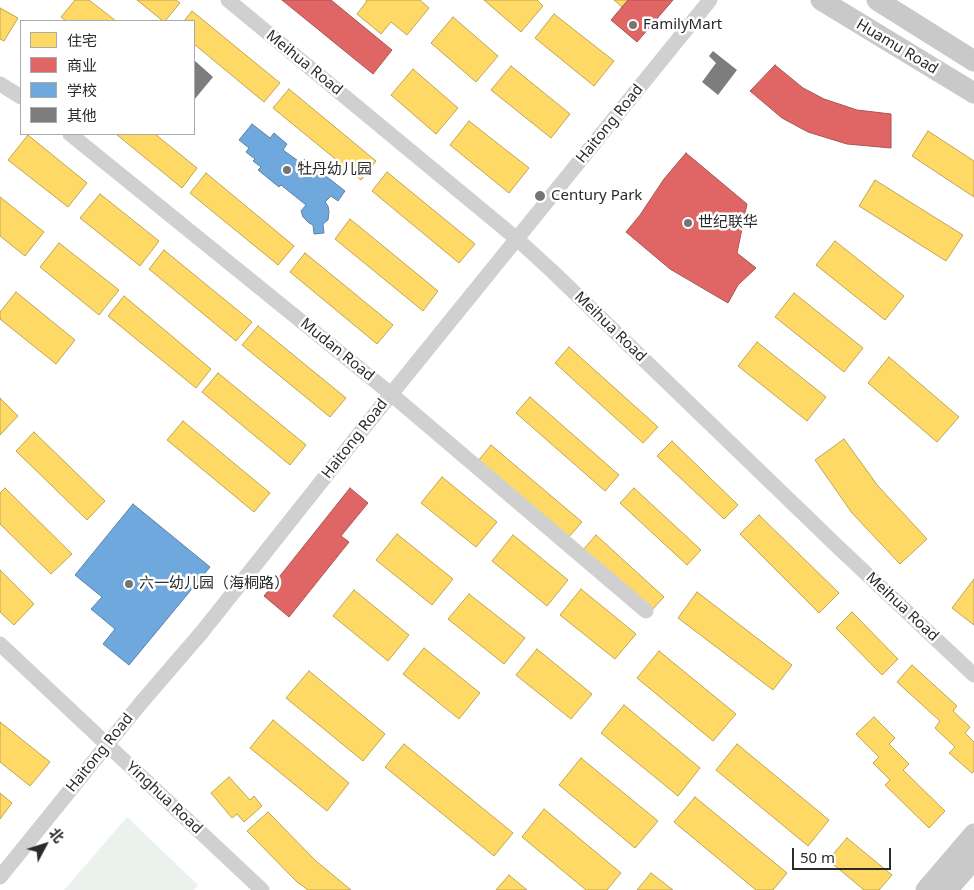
<!DOCTYPE html>
<meta charset="utf-8">
<style>
body{margin:0}
#map{position:relative;width:974px;height:890px;overflow:hidden;background:#fff;font-family:"Noto Sans","Noto Sans SC",sans-serif}
canvas{display:block}
.legend{position:absolute;left:20px;top:20px;width:175px;height:115px;box-sizing:border-box;background:#fff;border:1px solid #aaa;margin:0;padding:6px 9px;list-style:none;font-size:15px;color:#2b2b2b}
.legend li{display:flex;align-items:center;gap:10px;height:25px}
.legend b{width:25px;border:1px solid #aaa}
.north{position:absolute;left:20px;top:820px;width:50px;height:50px;-webkit-text-stroke:4px #fff;paint-order:stroke;rotate:50deg;font-size:14px;font-weight:700;line-height:20px;text-align:center;color:#2b2b2b}
.north::after{content:'';display:block;margin:auto;width:18px;height:22px;background:#2b2b2b;clip-path:polygon(50% 0,100% 100%,50% 72%,0 100%)}
.scale{position:absolute;left:792px;top:848px;width:99px;height:22px;box-sizing:border-box;border:2px solid #2b2b2b;border-top:0;padding-left:6px;font-size:15px;line-height:18px;white-space:nowrap;color:#2b2b2b;-webkit-text-stroke:4px #fff;paint-order:stroke}
</style>
<div id="map">
<canvas width="974" height="890"></canvas>
<ul class="legend">
<li><b style="height:14px;background:#ffd966"></b>住宅</li>
<li><b style="height:14px;background:#e06666"></b>商业</li>
<li><b style="height:14px;background:#6fa8dc"></b>学校</li>
<li><b style="height:14px;background:#7d7d7d"></b>其他</li>
</ul>
<div class="north">北</div>
<div class="scale">50 m</div>
</div>
<script>
const c = document.querySelector('canvas').getContext('2d');
c.lineJoin = 'round';
function fillPath(path, color) { c.fillStyle = color; c.fill(path, 'evenodd'); }
const toPath = rows => new Path2D(rows.map(r => 'M' + r).join(''));
function stroke(path, color, width, dash) { c.strokeStyle = color; c.lineWidth = width; c.lineCap = dash ? 'butt' : 'round'; c.setLineDash(dash || []); c.stroke(path); }
function drawText(font, color, halo, rows, align = 'center') {
  c.font = font + ' "Noto Sans","Noto Sans SC",sans-serif'; c.lineWidth = 5; c.setLineDash([]); c.textBaseline = 'middle'; c.strokeStyle = halo; c.fillStyle = color; for (const [text, x, y, turn = 0] of rows) {
    c.save(); c.translate(x, y); c.rotate((+turn || 0) * Math.PI / 180); c.textAlign = isNaN(turn) ? turn : align; if (halo) c.strokeText(text, 0, 0); c.fillText(text, 0, 0); c.restore();
  }
}
fillPath(toPath([
 [127,817,198,885,194,890,64,890]
]), '#ebf2ed');
const homes = toPath([
 [75,0,89,0,116,21,66,21,61,17,75,0],
 [137,0,176,0,180,3,165,21,163,21,137,0],
 [366,0,420,0,429,8,407,35,391,22,381,34,357,14,367,1,366,0],
 [484,0,537,0,543,6,521,32,484,0],
 [614,0,628,0,622,7,614,0],
 [0,8,18,18,4,41,0,39,0,8],
 [192,11,280,83,264,102,194,44,194,21,184,21,192,11],
 [554,14,614,61,594,86,535,38,554,14],
 [453,17,498,56,476,82,431,43,453,17],
 [511,66,570,114,551,138,491,90,511,66],
 [413,69,458,108,436,134,391,95,413,69],
 [289,89,376,161,361,180,273,108,289,89],
 [469,121,529,168,509,193,450,145,469,121],
 [928,131,974,161,974,197,912,156,928,131],
 [116,134,155,134,197,168,182,188,116,134],
 [28,135,87,183,68,207,8,160,28,135],
 [387,172,475,244,459,263,372,191,387,172],
 [206,173,294,246,278,265,190,193,206,173],
 [875,180,963,235,946,261,859,206,875,180],
 [100,194,159,241,140,266,80,218,100,194],
 [0,197,44,232,25,256,0,236,0,197],
 [350,219,438,291,423,311,335,239,350,219],
 [835,241,904,296,885,320,816,265,835,241],
 [59,243,119,290,99,315,40,267,59,243],
 [164,250,252,322,236,341,149,269,164,250],
 [305,253,393,325,377,344,290,272,305,253],
 [16,292,75,340,56,364,0,319,0,312,16,292],
 [794,293,863,348,844,372,775,317,794,293],
 [124,296,211,369,196,388,108,316,124,296],
 [258,326,346,398,330,417,242,345,258,326],
 [757,342,826,397,807,421,738,366,757,342],
 [569,347,658,427,643,443,555,363,569,347],
 [889,357,959,417,937,442,868,383,889,357],
 [218,373,306,445,290,465,202,392,218,373],
 [530,397,619,475,605,491,516,413,530,397],
 [0,398,18,416,0,435,0,398],
 [183,421,270,493,254,512,167,440,183,421],
 [34,432,105,501,87,520,16,451,34,432],
 [844,439,878,486,927,539,900,564,852,513,815,460,844,439],
 [672,441,738,505,724,519,657,456,672,441],
 [491,445,582,522,568,538,478,461,491,445],
 [442,477,497,522,476,547,421,503,442,477],
 [5,488,72,554,51,574,0,524,0,493,5,488],
 [634,488,701,550,687,565,620,503,634,488],
 [759,515,839,593,819,613,740,534,759,515],
 [397,534,453,579,432,605,376,560,397,534],
 [513,535,568,580,547,606,492,561,513,535],
 [596,535,664,597,650,612,582,551,596,535],
 [0,570,34,604,14,625,0,612,0,570],
 [974,579,974,625,952,608,974,579],
 [581,589,636,634,615,659,560,615,581,589],
 [354,590,409,635,388,661,333,616,354,590],
 [697,592,792,665,773,690,678,618,697,592],
 [469,594,525,638,504,664,448,619,469,594],
 [852,612,898,659,882,675,836,628,852,612],
 [424,648,480,693,459,719,403,674,424,648],
 [537,649,592,694,571,719,516,675,537,649],
 [659,651,736,714,713,741,637,678,659,651],
 [912,665,957,706,953,711,970,727,965,733,974,742,974,771,972,773,949,753,955,747,935,728,940,721,897,682,912,665],
 [309,671,385,734,363,761,286,698,309,671],
 [624,705,700,768,678,796,601,733,624,705],
 [874,717,895,738,889,744,909,764,903,770,945,811,929,828,885,785,890,780,873,763,879,757,856,734,874,717],
 [273,720,349,783,327,811,250,748,273,720],
 [0,722,50,762,30,786,0,762,0,722],
 [404,744,513,833,494,856,385,767,404,744],
 [737,744,829,820,808,846,716,770,737,744],
 [581,758,658,821,635,848,559,785,581,758],
 [229,777,250,800,254,796,262,806,244,822,237,814,232,818,211,793,229,777],
 [0,793,12,803,0,819,0,793],
 [695,797,787,873,773,890,756,890,674,822,695,797],
 [544,809,621,873,607,890,586,890,522,837,544,809],
 [268,812,316,861,351,890,308,890,296,881,247,831,268,812],
 [847,838,892,875,879,890,864,890,828,860,847,838],
 [651,873,673,890,637,890,651,873],
 [509,875,527,890,496,890,509,875]
]);
fillPath(homes, '#ffd966');
stroke(homes, '#bfa554', 1);
const shops = toPath([
 [282,0,331,0,392,50,373,74,282,0],
 [628,0,673,0,637,42,611,20,628,0],
 [775,65,803,88,824,99,857,110,891,114,891,148,847,144,808,132,782,118,750,91,775,65],
 [686,153,747,204,737,253,756,268,738,285,728,303,670,269,626,232,640,215,664,179,686,153],
 [350,488,368,503,341,536,349,542,289,617,264,596,350,488]
]);
fillPath(shops, '#e06666');
stroke(shops, '#aa5454', 1);
const schools = toPath([
 [252,124,270,138,274,133,287,144,283,150,301,163,304,159,345,191,338,201,331,196,325,202,328,206,329,212,328,220,323,224,324,233,314,234,313,225,309,223,303,217,301,211,306,205,281,185,279,187,258,170,261,167,253,161,255,159,246,152,249,148,239,140,252,124],
 [133,504,210,567,129,665,103,644,115,629,91,609,102,597,75,575,133,504]
]);
fillPath(schools, '#6fa8dc');
stroke(schools, '#5b82a7', 1);
fillPath(toPath([
 [713,51,737,70,718,95,702,82,716,63,709,56],
 [194,60,213,77,194,100]
]), '#7d7d7d');
stroke(toPath([
 [228,0,517,239,552,271,838,547,974,675],
 [0,84,21,97],
 [70,134,391,394,646,611],
 [0,644,262,890],
 [0,877,140,704,202,632,375,414,710,0]
]), '#d0d0d0', 15);
stroke(toPath([
 [821,0,974,93],
 [877,0,974,61],
 [926,890,974,834],
 [947,890,974,859]
]), '#c9c9c9', 21);
for (const [x, y, r, color] of [
 [633,25,5,"#757575"],
 [287,170,5,"#757575"],
 [540,196,6,"#757575"],
 [688,223,5,"#757575"],
 [129,584,5,"#757575"]
]) { const dot = new Path2D(); dot.arc(x, y, r, 0, 2 * Math.PI); c.fillStyle = color; c.fill(dot); stroke(dot, '#fff', 2); }
drawText('15px', '#2b2b2b', '#fff', [
 ["FamilyMart",643,25],
 ["牡丹幼儿园",297,170],
 ["Century Park",551,196],
 ["世纪联华",698,223],
 ["六一幼儿园（海桐路）",139,584]
], 'left');
drawText('15px', '#2b2b2b', '#fff', [
 ["Huamu Road",897,47,31],
 ["Meihua Road",304,63,39],
 ["Haitong Road",610,124,-51],
 ["Meihua Road",610,327,44],
 ["Mudan Road",337,350,39],
 ["Haitong Road",355,439,-52],
 ["Meihua Road",902,607,43],
 ["Haitong Road",100,753,-51],
 ["Yinghua Road",164,798,43]
]);
</script>
